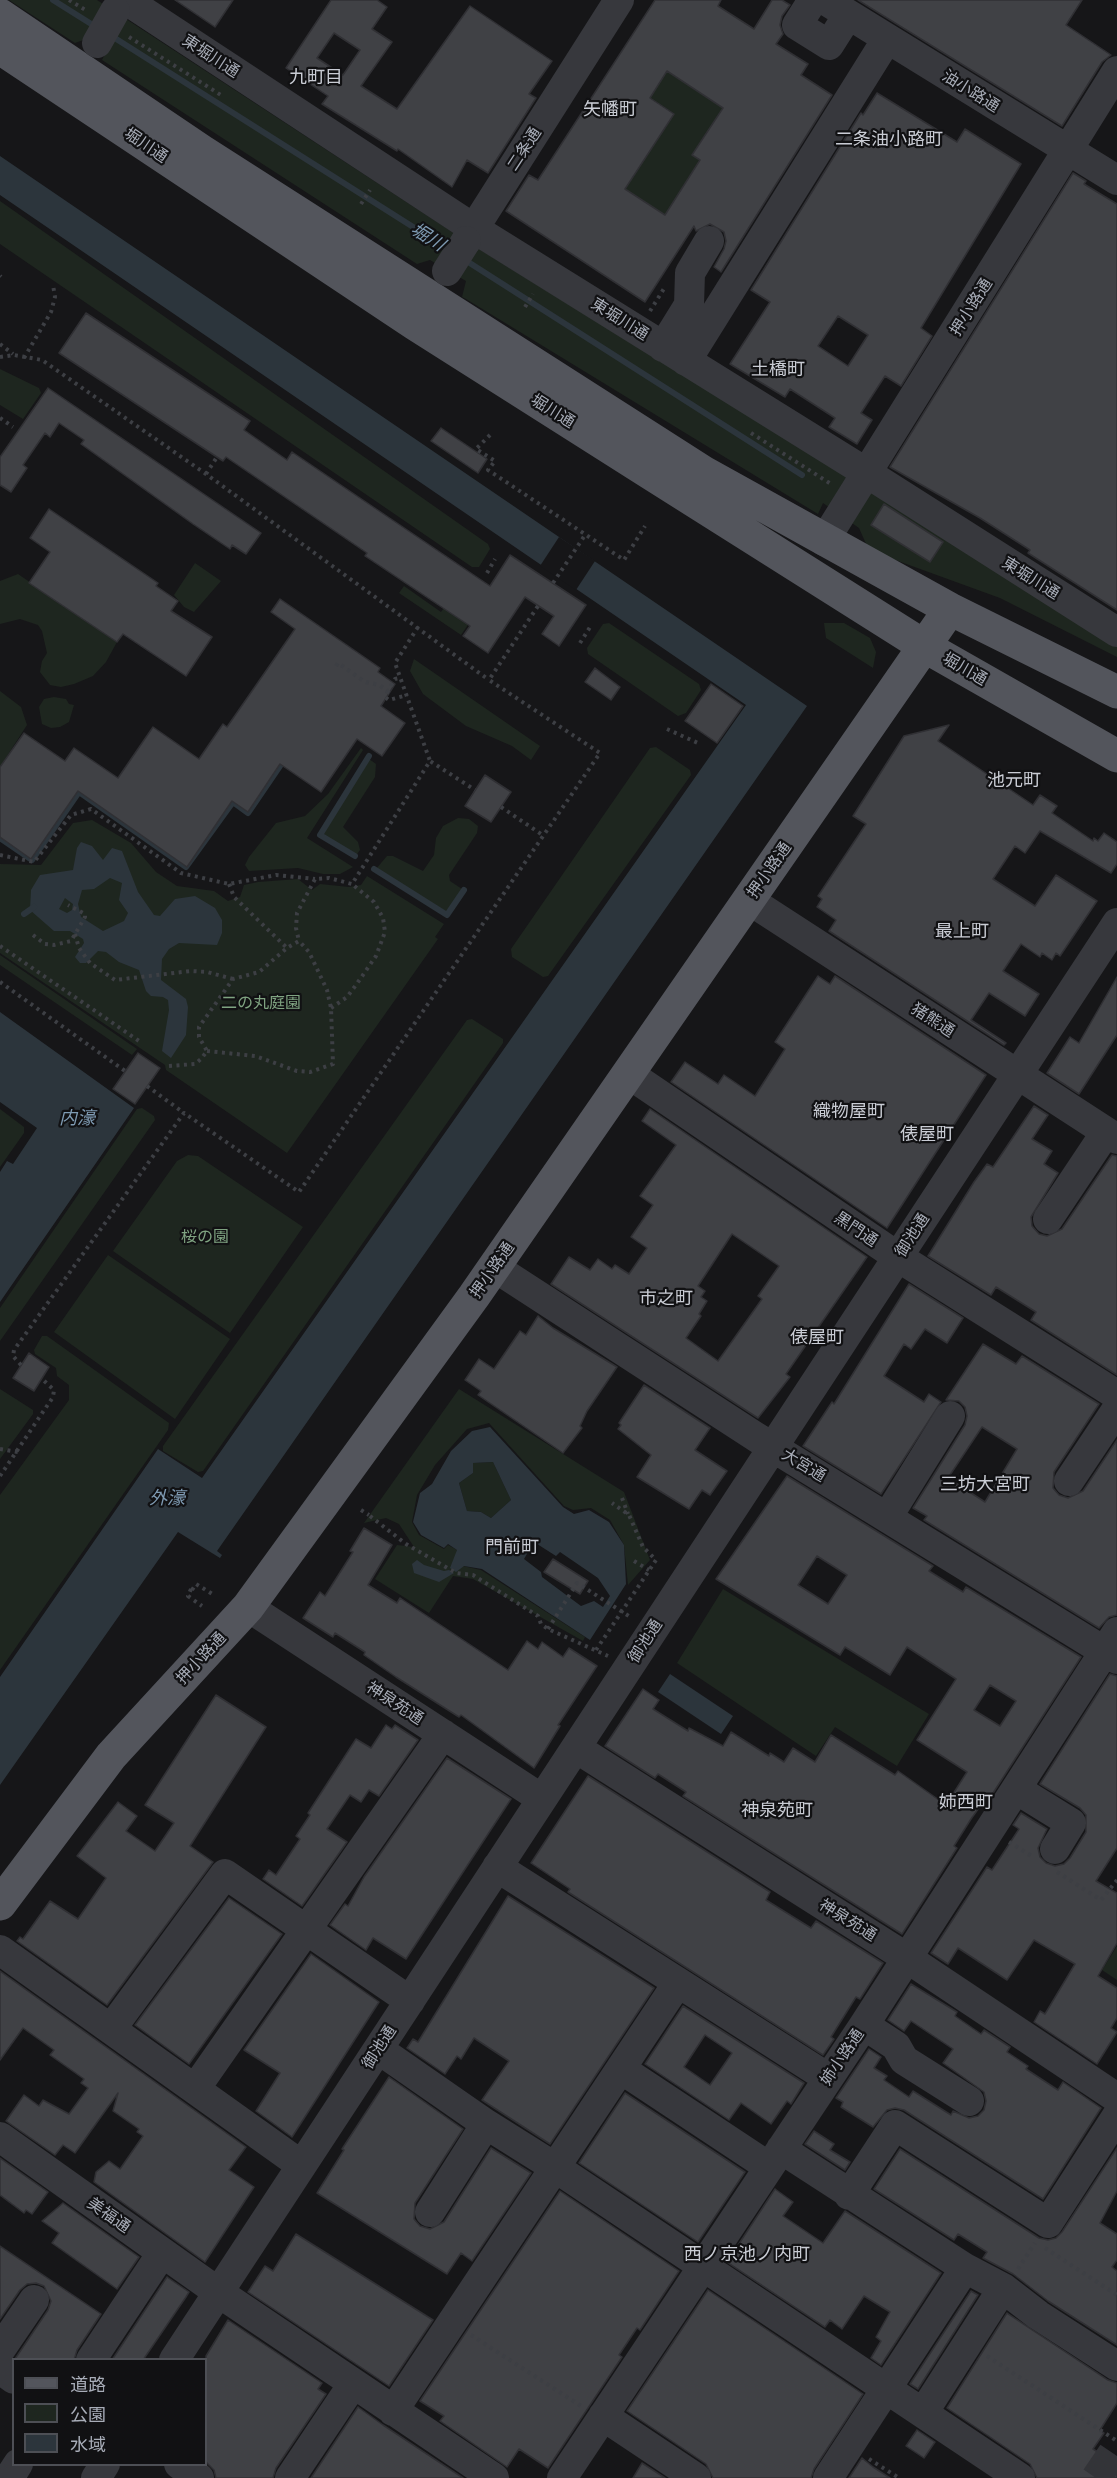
<!DOCTYPE html>
<meta charset="utf-8">
<style>
body{margin:0}
#map{position:relative;width:1117px;height:2478px;overflow:hidden;background:#161618;font-family:Commissioner,"Noto Sans JP",sans-serif}
canvas{display:block}
.legend{position:absolute;left:12px;top:2358px;width:195px;height:108px;box-sizing:border-box;background:#111113;border:2px solid #4d4f55;margin:0;padding:8px 10px;list-style:none;font-size:18px;color:#a8adb8}
.legend li{display:flex;align-items:center;gap:12px;height:30px}
.legend b{width:30px;border:2px solid #4d4f55}
</style>
<div id="map">
<canvas width="1117" height="2478"></canvas>
<ul class="legend">
<li><b style="height:8px;background:#53555c"></b>道路</li>
<li><b style="height:16px;background:#1e261f"></b>公園</li>
<li><b style="height:16px;background:#2c353c"></b>水域</li>
</ul>
</div>
<script>
const c = document.querySelector('canvas').getContext('2d');
c.lineJoin = 'round';
function fillPath(path, color) { c.fillStyle = color; c.fill(path, 'evenodd'); }
const toPath = rows => new Path2D(rows.map(r => 'M' + r).join(''));
function stroke(path, color, width, dash) { c.strokeStyle = color; c.lineWidth = width; c.lineCap = dash ? 'butt' : 'round'; c.setLineDash(dash || []); c.stroke(path); }
function drawText(font, color, halo, rows, align = 'center') {
  c.font = font + ' Commissioner,"Noto Sans JP",sans-serif'; c.lineWidth = 4.5; c.setLineDash([]); c.textBaseline = 'middle'; c.strokeStyle = halo; c.fillStyle = color; for (const [text, x, y, turn = 0] of rows) {
    c.save(); c.translate(x, y); c.rotate((+turn || 0) * Math.PI / 180); c.textAlign = isNaN(turn) ? turn : align; if (halo) c.strokeText(text, 0, 0); c.fillText(text, 0, 0); c.restore();
  }
}
fillPath(toPath([
 [9,0,97,0,466,241,1117,643,1117,657,1000,598,890,558,867,546,859,528,823,503,818,514,466,299,462,297,466,281,430,260,417,264,102,60,107,50,89,38,75,43],
 [667,71,723,108,692,155,726,177,690,232,625,189,674,114,650,98],
 [0,201,488,544,490,549,479,567,472,567,0,244],
 [0,369,39,388,41,393,23,419,0,405],
 [195,563,221,581,194,612,184,607,174,595],
 [18,574,117,642,106,662,93,676,74,684,61,687,50,685,40,672,42,661,47,653,42,631,38,625,20,619,0,624,0,581],
 [467,574,491,591,461,635,399,593,404,586,441,612],
 [609,623,699,684,701,690,686,713,678,716,588,654,587,648,603,624],
 [824,623,844,623,870,638,876,652,873,668,826,638],
 [414,659,540,746,531,760,512,746,466,726,423,694,410,671],
 [0,691,21,707,27,725,0,767],
 [54,697,66,699,69,704,74,705,69,722,60,727,51,728,42,724,39,707,44,699],
 [656,747,690,770,691,775,548,976,543,977,512,957,511,949,650,748],
 [361,748,363,750,307,838,353,867,340,874,323,874,298,868,249,871,245,865,249,857,276,823,305,816,328,794],
 [369,759,376,764,375,777,343,827,358,842,360,850,355,857,321,835],
 [458,818,469,819,478,826,477,833,449,875,450,881,462,889,447,912,376,869,387,856,393,856,423,871,434,855,436,838,443,826],
 [92,820,131,843,156,872,177,886,214,891,228,901,240,897,244,885,258,882,298,879,312,890,320,884,349,887,361,885,367,876,444,924,435,937,438,939,287,1153,166,1070,165,1065,0,953,0,864,41,865,73,823],
 [0,955,137,1049,132,1055,0,965],
 [472,1019,503,1039,503,1043,203,1471,198,1472,163,1451,163,1446,467,1020],
 [142,1108,154,1116,155,1120,0,1341,0,1308,137,1109],
 [0,1109,24,1127,24,1133,0,1167],
 [188,1155,198,1156,303,1227,230,1333,113,1251,177,1161],
 [108,1255,230,1339,175,1419,54,1332],
 [42,1336,47,1336,169,1423,168,1430,0,1670,0,1495,69,1400,69,1385,57,1376,56,1368,35,1354,34,1350],
 [0,1389,33,1410,33,1414,0,1459],
 [459,1389,624,1492,650,1560,628,1585,624,1545,610,1520,591,1508,573,1510,564,1506,489,1423,467,1429,435,1465,417,1495,412,1522,419,1535,444,1549,448,1545,457,1550,456,1557,463,1566,481,1570,585,1637,583,1641,473,1579,453,1576,429,1613,375,1579,397,1545,414,1547,399,1524,386,1518,364,1523],
 [493,1462,511,1500,491,1518,481,1512,467,1511,459,1483,473,1473,473,1463],
 [723,1589,929,1714,897,1766,835,1727,816,1756,677,1663],
 [1117,1946,1117,1980,1102,1970]
]), '#1e261f');
fillPath(toPath([
 [0,156,807,706,217,1551,222,1555,220,1558,178,1532,0,1785,0,1677,158,1449,202,1478,746,705,0,195],
 [81,842,92,846,103,860,112,848,122,851,138,892,154,915,160,916,175,899,195,896,215,908,222,920,222,933,217,945,179,943,169,949,162,959,161,980,186,999,188,1007,186,1035,171,1058,162,1051,169,1010,168,1000,163,997,151,996,146,991,139,970,119,962,106,952,98,951,86,963,80,963,75,957,84,943,83,939,70,931,54,931,30,910,31,890,40,875,73,870,77,848],
 [110,878,122,883,119,900,128,913,124,921,103,931,81,917,78,904,82,890,94,889],
 [65,898,73,904,72,910,67,913,59,909],
 [0,1012,134,1108,0,1302,0,1172,7,1161,13,1164,37,1128,0,1102],
 [490,1427,563,1507,574,1514,589,1510,609,1522,624,1545,626,1584,590,1640,482,1569,464,1566,456,1572,450,1568,457,1550,448,1544,444,1548,421,1535,413,1522,420,1493,432,1484,451,1451,472,1431],
 [493,1462,511,1500,491,1518,481,1512,467,1511,459,1483,473,1473,473,1463],
 [534,1542,556,1556,560,1552,598,1578,610,1596,603,1607,594,1601,581,1606,542,1577,541,1572,524,1559],
 [417,1560,424,1565,444,1571,449,1570,454,1573,439,1582,414,1573,412,1564],
 [670,1674,733,1716,721,1734,658,1692]
]), '#2c353c');
fillPath(toPath([
 [559,537,595,561,576,590,540,566]
]), '#161618');
stroke(toPath([
 [53,0,96,27],
 [110,35,451,251],
 [465,260,802,475],
 [0,838,32,860,79,792,186,867,233,802,248,813,280,766],
 [355,856,320,835,369,756],
 [374,869,447,915,464,890],
 [24,914,34,907]
]), '#2c353c', 6);
const building = toPath([
 [175,0,233,0,215,27,175,0],
 [331,0,377,0,387,7,372,29,392,42,361,86,397,109,470,6,552,61,529,94,536,98,488,173,467,160,452,187,398,149,397,151,322,104,328,96,286,68,331,0],
 [334,33,360,50,343,75,317,58,334,33],
 [655,0,721,0,718,6,754,29,772,0,782,0,790,5,782,16,780,25,783,34,776,44,808,64,801,75,832,95,721,272,714,267,724,249,726,241,724,232,710,224,696,231,694,226,645,302,506,211,529,175,538,180,655,0],
 [667,71,723,108,692,155,700,160,665,215,625,189,674,114,650,98,667,71],
 [858,0,1082,0,1066,25,1111,55,1102,62,1062,126,858,0],
 [877,93,957,142,965,129,1021,164,921,328,932,336,901,386,885,376,861,413,872,420,857,444,829,427,835,418,790,389,785,397,730,364,770,302,751,290,861,113,863,115,877,93],
 [838,316,868,335,848,366,818,346,838,316],
 [1073,173,1086,181,1084,184,1117,204,1117,610,1028,553,1030,550,980,518,890,467,1073,173],
 [86,313,250,421,244,430,287,460,292,452,490,586,510,555,586,605,559,646,542,634,554,616,525,597,488,653,463,636,470,626,365,556,367,553,226,457,223,461,59,353,86,313],
 [48,388,261,533,246,554,232,545,230,549,193,524,81,444,84,440,59,423,50,437,45,433,23,465,27,468,11,492,0,485,0,457,48,388],
 [441,428,487,459,478,473,431,441,441,428],
 [884,504,943,542,930,562,871,525,884,504],
 [49,509,158,583,156,586,178,601,171,611,212,637,186,676,123,634,117,642,29,583,50,552,30,538,49,509],
 [280,599,380,668,378,672,395,684,381,706,405,723,382,756,357,739,321,792,280,764,248,812,232,801,187,867,78,791,31,859,0,837,0,767,24,733,65,761,74,748,118,778,153,727,199,759,223,724,227,727,295,629,271,612,280,599],
 [595,668,620,687,611,700,585,682,595,668],
 [711,684,743,706,717,743,685,721,711,684],
 [949,725,938,741,1033,805,1040,795,1057,806,1052,813,1093,841,1094,838,1098,841,1104,833,1117,842,1117,864,1111,873,1040,831,1025,853,1015,846,993,879,1035,906,1056,875,1097,901,1060,956,1056,953,1052,960,1042,953,1040,957,1021,944,1003,971,1039,994,1025,1016,989,993,971,1020,1006,1043,1004,1045,829,931,836,920,817,907,822,899,818,896,866,824,853,816,904,736,949,725],
 [485,775,511,792,491,822,465,806,485,775],
 [818,976,830,984,835,976,986,1075,887,1228,671,1082,685,1062,718,1084,724,1075,755,1096,785,1049,775,1042,818,976],
 [1117,977,1117,1035,1079,1094,1047,1073,1070,1037,1079,1043,1117,977],
 [138,1053,160,1068,135,1104,113,1089,138,1053],
 [1034,1106,1048,1115,1032,1139,1052,1151,1044,1164,1058,1173,1031,1217,1032,1226,1039,1234,1047,1236,1062,1229,1112,1155,1117,1156,1117,1375,1031,1320,1036,1312,996,1287,991,1295,928,1256,974,1182,987,1164,993,1167,1034,1106],
 [650,1109,867,1257,786,1374,790,1377,758,1418,551,1284,569,1257,590,1270,598,1259,612,1269,615,1265,629,1274,647,1248,631,1237,653,1205,640,1196,676,1145,642,1121,650,1109],
 [732,1234,779,1266,758,1296,762,1299,718,1361,686,1338,701,1316,699,1314,707,1301,701,1297,705,1291,698,1286,732,1234],
 [909,1284,963,1318,947,1343,925,1329,911,1349,904,1344,884,1376,924,1402,929,1394,941,1402,881,1494,803,1446,832,1402,834,1404,909,1284],
 [538,1316,553,1328,617,1367,587,1411,580,1426,582,1428,563,1453,478,1395,481,1391,465,1380,479,1359,494,1369,520,1331,526,1335,538,1316],
 [983,1344,1016,1364,1022,1356,1099,1404,1054,1472,1053,1488,1059,1495,1068,1498,1083,1491,1117,1440,1117,1615,1109,1617,1099,1628,924,1520,927,1516,913,1508,965,1425,967,1416,965,1407,959,1401,946,1400,983,1344],
 [982,1427,1017,1449,985,1502,948,1478,982,1427],
 [29,1353,49,1367,34,1391,13,1378,29,1353],
 [644,1385,710,1428,695,1450,727,1471,710,1495,702,1490,689,1509,637,1477,651,1455,618,1429,621,1425,619,1423,644,1385],
 [787,1476,933,1566,929,1571,963,1592,966,1587,1081,1657,984,1807,981,1805,971,1819,954,1846,957,1848,902,1934,683,1796,686,1792,658,1774,655,1778,605,1746,643,1689,659,1700,653,1709,688,1731,689,1728,723,1746,731,1732,769,1756,770,1753,784,1762,793,1748,815,1762,831,1735,895,1775,898,1771,946,1805,967,1772,917,1740,956,1679,907,1647,890,1675,845,1647,840,1655,716,1579,787,1476],
 [817,1556,847,1575,828,1604,798,1585,817,1556],
 [990,1685,1016,1701,1000,1726,974,1710,990,1685],
 [364,1528,392,1545,368,1585,397,1603,400,1598,508,1670,527,1641,538,1649,542,1642,563,1657,569,1648,597,1666,558,1725,560,1726,534,1768,461,1715,459,1717,396,1677,364,1655,365,1652,335,1633,333,1637,303,1618,320,1592,325,1596,353,1552,350,1551,364,1528],
 [553,1559,588,1581,580,1594,544,1572,553,1559],
 [1110,1674,1117,1676,1117,1848,1096,1881,1117,1893,1117,1943,1098,1976,1117,1988,1117,2018,1111,2028,1117,2032,1097,2064,1034,2022,1040,2011,1045,2014,1075,1964,1034,1940,1007,1980,958,1948,948,1964,931,1953,987,1867,992,1870,1019,1829,1013,1825,1021,1813,1047,1829,1038,1848,1040,1857,1046,1863,1055,1866,1064,1864,1070,1858,1086,1832,1086,1815,1080,1808,1040,1784,1110,1674],
 [216,1695,266,1727,190,1846,213,1862,107,2005,17,1941,20,1937,23,1939,50,1901,78,1919,106,1878,77,1856,118,1802,137,1816,126,1831,155,1851,174,1823,145,1805,216,1695],
 [386,1725,392,1729,395,1725,418,1740,379,1796,369,1790,361,1802,350,1795,327,1829,347,1842,302,1906,263,1879,269,1870,276,1875,300,1839,296,1836,310,1815,308,1813,356,1739,371,1748,386,1725],
 [447,1758,511,1799,406,1959,373,1938,366,1950,330,1925,345,1904,348,1906,364,1877,447,1758],
 [588,1776,770,1892,766,1900,811,1928,816,1921,883,1963,860,1999,856,1997,831,2037,834,2039,823,2055,568,1892,570,1889,531,1863,588,1776],
 [508,1896,654,1988,550,2144,482,2100,509,2061,474,2038,461,2059,457,2056,445,2074,407,2048,413,2039,418,2042,508,1896],
 [229,1898,282,1934,189,2064,135,2025,229,1898],
 [311,1954,379,2002,292,2137,256,2111,280,2073,244,2050,311,1954],
 [0,1971,246,2147,229,2170,254,2187,205,2262,94,2182,96,2172,109,2161,120,2169,143,2136,137,2132,139,2129,113,2111,118,2093,75,2153,63,2145,55,2155,6,2121,24,2095,39,2106,43,2100,69,2114,88,2088,81,2083,84,2079,50,2055,54,2050,23,2028,0,2060,0,1971],
 [911,1984,957,2012,955,2016,981,2034,984,2030,1010,2047,1007,2052,1028,2066,1026,2069,1058,2090,1063,2082,1101,2108,1043,2199,904,2110,895,2108,887,2110,873,2127,841,2107,843,2102,836,2098,869,2049,881,2057,874,2068,887,2076,884,2080,909,2097,913,2091,951,2115,953,2111,969,2118,978,2116,984,2110,986,2101,984,2092,943,2063,953,2049,911,2021,904,2031,888,2020,911,1984],
 [683,2006,804,2083,791,2104,787,2101,771,2124,741,2103,729,2120,645,2064,683,2006],
 [705,2035,732,2053,710,2085,684,2067,705,2035],
 [389,2077,463,2129,415,2203,414,2219,420,2226,430,2229,444,2222,491,2148,531,2173,472,2261,461,2253,447,2274,317,2193,344,2150,342,2149,389,2077],
 [625,2093,745,2172,698,2242,579,2163,625,2093],
 [814,2131,834,2144,830,2150,850,2162,845,2170,805,2144,814,2131],
 [1117,2148,1117,2191,1100,2223,1117,2234,1117,2260,1112,2267,1117,2271,1117,2345,1048,2301,1013,2274,983,2258,987,2252,958,2234,954,2240,874,2189,900,2149,1039,2238,1048,2240,1056,2238,1062,2232,1117,2148],
 [0,2158,48,2192,32,2214,26,2210,24,2213,0,2195,0,2158],
 [775,2189,793,2202,783,2216,823,2243,845,2211,941,2273,881,2365,871,2358,881,2341,876,2337,890,2312,864,2296,842,2329,830,2320,825,2327,727,2262,775,2189],
 [560,2191,679,2271,640,2330,637,2328,619,2355,622,2357,548,2468,519,2449,507,2467,440,2421,444,2416,420,2401,560,2191],
 [63,2203,139,2257,117,2289,52,2243,59,2233,42,2221,63,2203],
 [296,2234,433,2320,389,2386,248,2292,265,2266,273,2271,296,2234],
 [0,2246,101,2314,77,2350,74,2360,15,2359,48,2310,51,2301,44,2286,36,2283,27,2284,20,2290,0,2319,0,2246],
 [167,2277,189,2292,186,2297,143,2360,112,2360,167,2277],
 [708,2290,863,2394,814,2469,811,2478,713,2478,706,2464,627,2411,708,2290],
 [971,2291,978,2295,918,2389,910,2384,971,2291],
 [1007,2313,1108,2380,1117,2383,1117,2403,1100,2430,1104,2433,1093,2449,1117,2464,1117,2478,1037,2478,1030,2464,947,2408,1007,2313],
 [228,2320,322,2383,318,2389,326,2394,276,2468,273,2478,216,2478,214,2470,206,2462,206,2356,228,2320],
 [358,2407,383,2425,463,2478,311,2478,358,2407],
 [917,2430,935,2442,924,2458,906,2446,917,2430],
 [862,2458,873,2467,890,2478,849,2478,862,2458],
 [642,2463,665,2478,633,2478,642,2463]
]);
fillPath(building, '#404145');
stroke(building, '#303034', 1.5);
stroke(toPath([
 [1096,2478,1117,2447]
]), '#333438', 30, [30, 15]);
stroke(toPath([
 [69,0,87,11],
 [129,37,224,97],
 [361,204,370,190],
 [0,276,1,277],
 [525,307,533,294],
 [650,311,665,287],
 [0,344,13,354],
 [0,357,14,355,42,360,206,474,489,680],
 [24,358,51,312,55,297,53,285],
 [0,418,13,427],
 [751,433,831,484],
 [490,435,476,449,495,461,488,470,624,560,645,526],
 [206,474,217,457],
 [487,573,495,559],
 [553,583,585,535],
 [418,627,395,663,430,761],
 [580,643,592,624],
 [336,666,338,663,365,682,379,685,388,691,395,679,400,678],
 [388,691,385,697,389,700,407,695],
 [667,729,700,744],
 [501,807,544,836],
 [0,855,34,862,71,815,91,809,181,873,229,884,276,875,315,879],
 [229,884,234,897,287,948],
 [75,934,79,948,90,963,115,980,191,971,207,972,233,979],
 [33,935,45,944,54,945,71,941,85,917,85,914,68,905],
 [0,946,142,1043],
 [0,982,125,1071],
 [331,1008,347,997,356,985,376,956,385,932,383,918,374,902,352,884],
 [207,1051,255,1056,297,1071,310,1072,333,1064,331,1008,327,990,309,952,299,941],
 [169,1066,195,1064,201,1059,207,1051,199,1037,199,1027,233,979,259,972,287,948,299,941,296,928,297,913,315,879,329,878,352,884,430,761,475,790],
 [147,1086,184,1113],
 [21,1365,13,1356,14,1350,184,1113,299,1192,600,753,489,680,538,606],
 [0,1449,18,1452],
 [0,1476,53,1397,54,1390,41,1378],
 [622,1498,628,1514],
 [361,1510,369,1515],
 [370,1516,406,1544,456,1573,473,1575,538,1616,541,1624,548,1629,608,1656],
 [634,1561,649,1570],
 [191,1589,188,1596,202,1606],
 [192,1590,196,1584,214,1595],
 [548,1629,577,1583,632,1618],
 [596,1650,656,1560,643,1547,629,1515,612,1503],
 [1009,1842,1033,1857],
 [1057,1872,1101,1900,1117,1880],
 [1045,2248,1117,2295],
 [1018,2269,1035,2243],
 [471,2335,581,2406],
 [987,2356,1117,2441],
 [869,2459,899,2478]
]), '#3d3f44', 4, [3, 4.5]);
stroke(toPath([
 [126,0,473,228,867,473,1117,632],
 [813,0,797,25,829,45,848,15],
 [825,0,1117,180],
 [466,241,619,0],
 [663,347,689,305,690,273,709,241],
 [686,361,887,39],
 [824,541,1117,71],
 [749,900,1117,1139],
 [629,1074,898,1257,1117,1395],
 [1048,1219,1106,1132],
 [494,1267,756,1437,1117,1659],
 [1069,1481,1117,1409],
 [888,1516,950,1416],
 [248,1607,542,1799],
 [576,1748,907,1958,1117,2098],
 [1016,1789,1071,1823,1055,1849],
 [497,1867,828,2078],
 [0,1950,301,2165],
 [864,2025,896,2046,904,2060,969,2101],
 [111,2029,225,1874,410,2001],
 [378,2049,486,2124,556,2168,1020,2478],
 [621,2069,769,2167],
 [195,2089,443,1734],
 [0,2137,218,2292,494,2478],
 [781,2149,965,2268,1003,2288,1038,2315,1117,2366],
 [849,2195,895,2125,1048,2223,1117,2116],
 [430,2212,486,2124],
 [0,2350,34,2300],
 [91,2360,162,2253],
 [174,2360,1117,923],
 [0,2369,14,2379],
 [393,2411,677,1984],
 [923,2413,1003,2288],
 [603,2416,696,2478],
 [179,2464,199,2478],
 [9,2478,18,2464],
 [96,2478,105,2464],
 [290,2478,353,2384],
 [562,2478,864,2025,1117,1632],
 [828,2478,965,2268]
]), '#37383d', 30);
stroke(toPath([
 [0,15,203,152,703,472,950,609,1117,692],
 [0,48,415,324,650,473,924,646,1117,756],
 [0,1904,111,1756,248,1607,474,1296,950,609]
]), '#53555c', 33);
stroke(toPath([
 [97,43,115,11],
 [447,271,466,241]
]), '#37383d', 30);
drawText('16px', '#a8adb8', '#111113', [
 ["東堀川通",211,56,33],
 ["油小路通",971,91,32],
 ["堀川通",146,145,34],
 ["二条通",524,149,-57],
 ["押小路通",971,307,-58],
 ["東堀川通",620,319,32],
 ["堀川通",553,411,32],
 ["東堀川通",1031,578,32],
 ["堀川通",965,669,30],
 ["押小路通",769,870,-55],
 ["猪熊通",933,1020,33],
 ["黒門通",856,1229,34],
 ["御池通",912,1235,-57],
 ["押小路通",492,1270,-55],
 ["大宮通",804,1465,31],
 ["御池通",645,1641,-57],
 ["押小路通",201,1658,-47],
 ["神泉苑通",395,1703,33],
 ["神泉苑通",848,1920,32],
 ["御池通",379,2047,-57],
 ["姉小路通",842,2057,-56],
 ["美福通",109,2215,35]
]);
drawText('16px', '#7fa381', '#111113', [
 ["二の丸庭園",261,1003],
 ["桜の園",205,1237]
]);
drawText('18px', '#c9ccd4', '#111113', [
 ["九町目",316,77],
 ["矢幡町",610,109],
 ["二条油小路町",889,139],
 ["土橋町",778,369],
 ["池元町",1014,780],
 ["最上町",962,931],
 ["織物屋町",849,1111],
 ["俵屋町",927,1134],
 ["市之町",666,1298],
 ["俵屋町",817,1337],
 ["三坊大宮町",985,1484],
 ["門前町",512,1547],
 ["姉西町",966,1802],
 ["神泉苑町",777,1810],
 ["西ノ京池ノ内町",747,2254]
]);
drawText('italic 18px', '#7f9bb3', '#111113', [
 ["堀川",428,237,32],
 ["内濠",77,1118],
 ["外濠",167,1498]
]);
</script>
